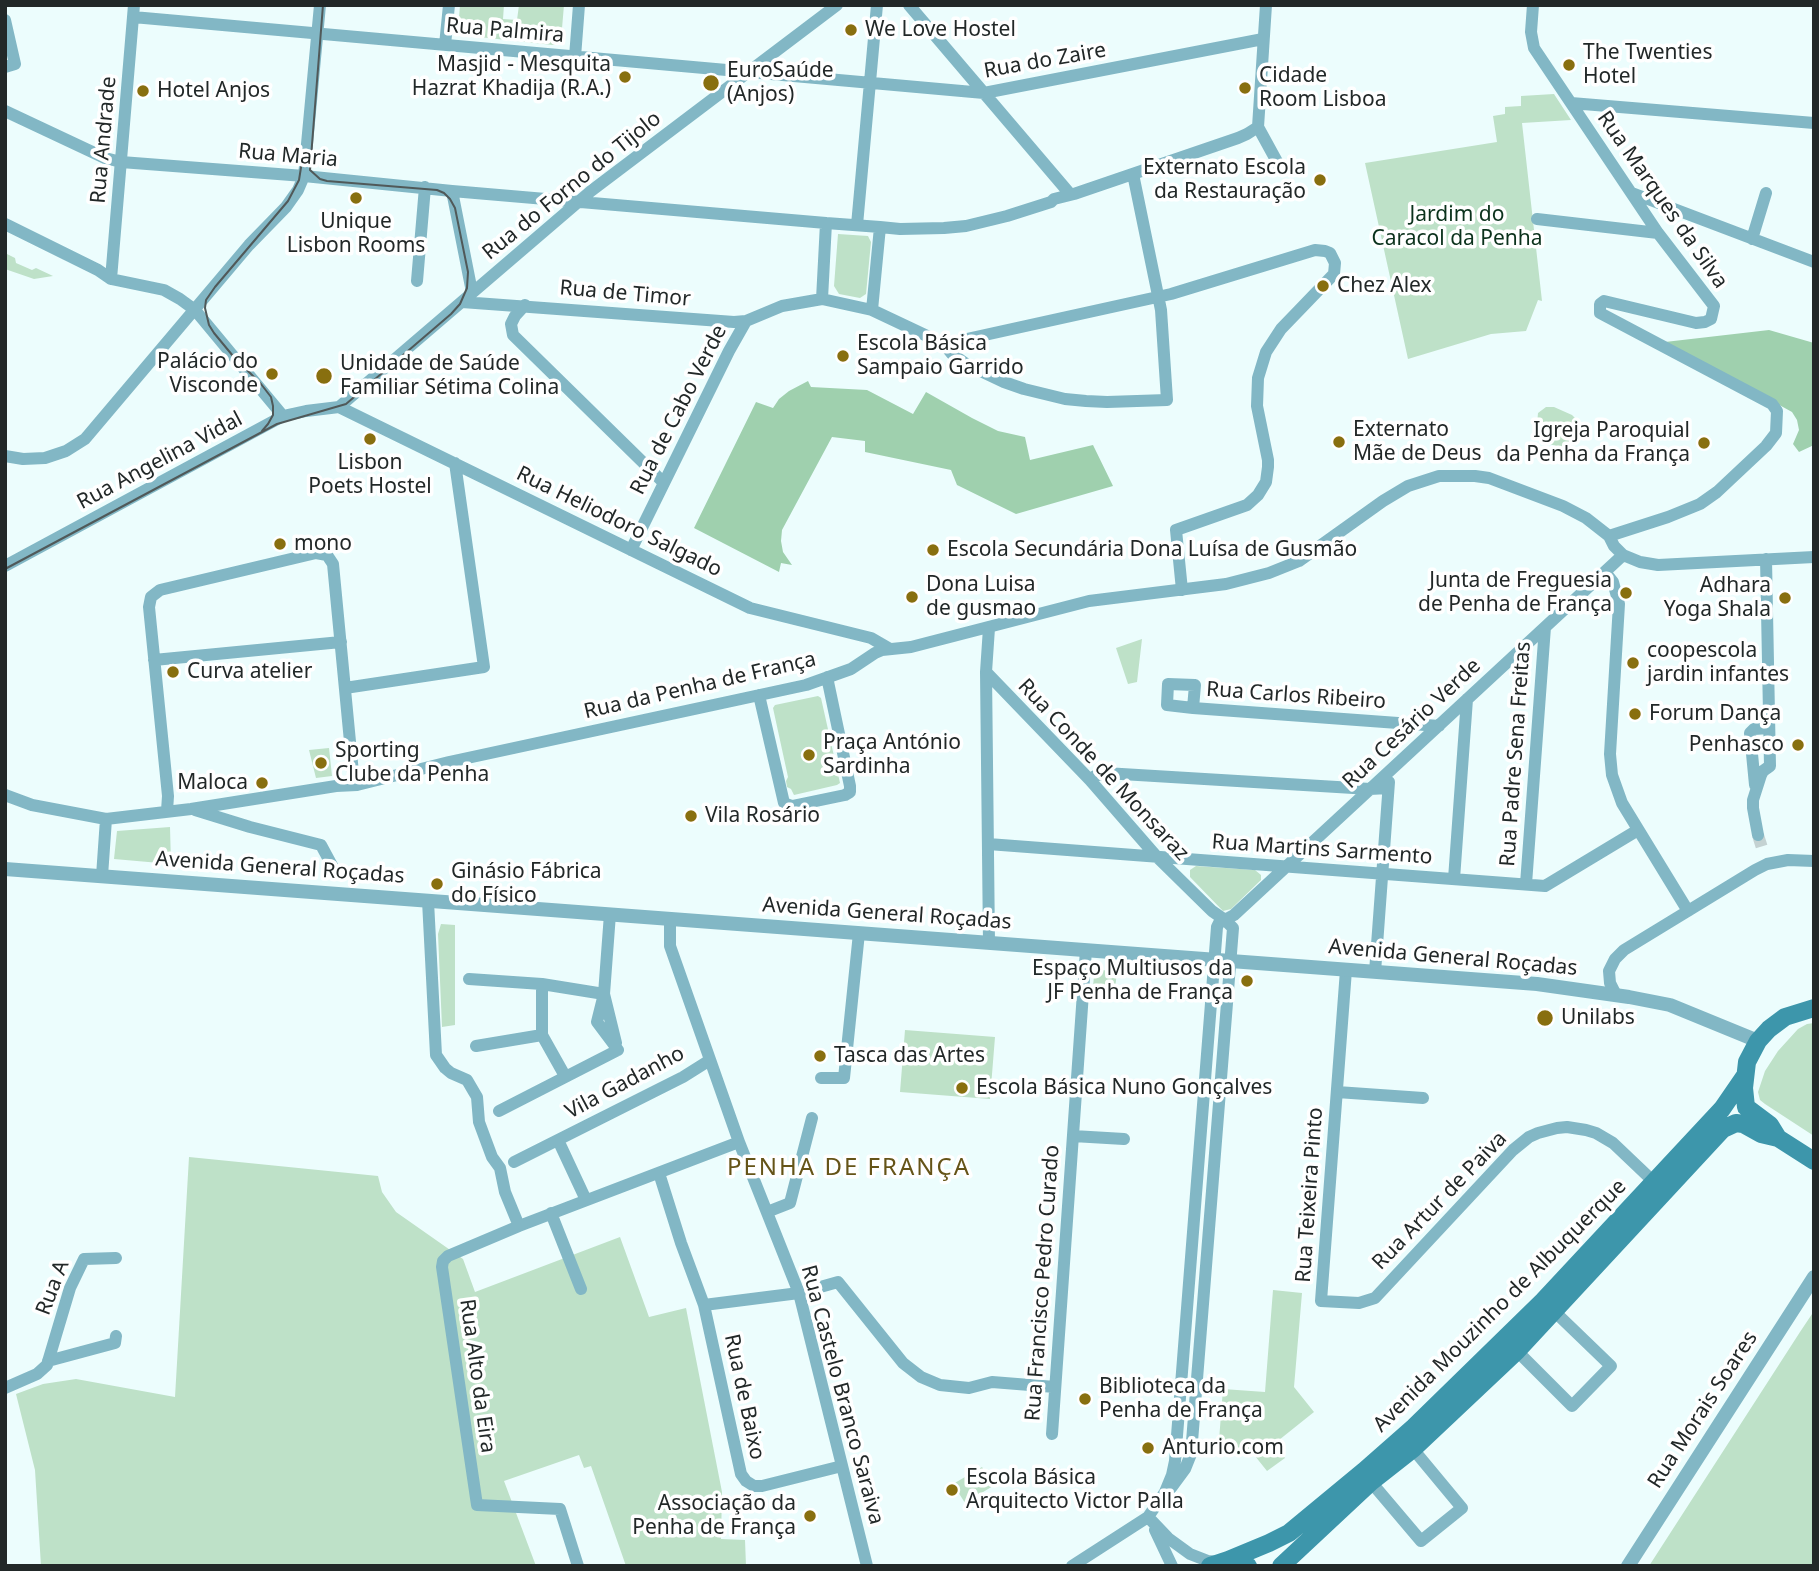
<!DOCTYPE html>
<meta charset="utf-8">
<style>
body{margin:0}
#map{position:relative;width:1819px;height:1571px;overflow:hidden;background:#ecfdfd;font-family:"Noto Sans",sans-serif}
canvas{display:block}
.frame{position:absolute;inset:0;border:7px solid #222828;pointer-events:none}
</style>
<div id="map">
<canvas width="1819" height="1571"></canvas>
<div class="frame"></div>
</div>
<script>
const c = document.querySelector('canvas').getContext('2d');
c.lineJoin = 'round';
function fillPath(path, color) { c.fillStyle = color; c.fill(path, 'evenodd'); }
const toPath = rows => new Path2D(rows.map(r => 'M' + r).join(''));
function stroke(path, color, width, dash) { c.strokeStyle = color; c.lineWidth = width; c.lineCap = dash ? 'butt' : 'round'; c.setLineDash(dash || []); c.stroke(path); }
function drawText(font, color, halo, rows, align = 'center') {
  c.font = font + ' "Noto Sans",sans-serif'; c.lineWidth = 7; c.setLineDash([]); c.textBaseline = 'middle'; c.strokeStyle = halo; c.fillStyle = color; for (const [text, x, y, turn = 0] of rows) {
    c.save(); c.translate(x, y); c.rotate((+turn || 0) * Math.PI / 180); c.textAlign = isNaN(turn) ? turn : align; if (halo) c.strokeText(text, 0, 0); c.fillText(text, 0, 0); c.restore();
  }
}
fillPath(toPath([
 [460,5,504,5,503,19,517,20,519,5,564,5,561,40,558,44,553,45,460,35,458,30],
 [1554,94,1571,120,1522,123,1542,301,1538,300,1526,331,1491,334,1408,359,1365,163,1497,142,1493,116,1505,114,1505,107,1521,106,1521,96],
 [838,234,868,236,871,242,866,294,860,298,839,294,834,286],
 [5,253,15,258,16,263,32,270,36,268,53,276,34,279,5,269],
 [1546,407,1554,407,1572,415,1576,419,1577,425,1572,442,1568,447,1562,448,1540,441,1536,436,1538,413],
 [1142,639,1137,682,1128,684,1116,648],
 [818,696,821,698,840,783,837,785,794,795,791,789,787,787,786,781,788,777,773,708,775,705],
 [329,748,332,776,316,778,309,750],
 [170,827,171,864,114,859,117,831],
 [1196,866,1255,870,1261,875,1261,880,1231,909,1223,911,1190,877,1190,870],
 [441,924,455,925,455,1025,442,1027,438,934],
 [1100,970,1117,971,1114,999,1092,997,1094,976],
 [1814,1023,1814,1136,1765,1104,1760,1100,1758,1092,1765,1071,1778,1051,1798,1029,1807,1024],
 [905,1030,995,1037,990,1099,900,1092],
 [189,1157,378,1176,382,1192,396,1212,463,1259,475,1292,620,1237,649,1317,686,1308,722,1492,721,1539,745,1540,746,1566,626,1566,591,1466,584,1468,579,1455,504,1481,536,1566,41,1566,35,1470,16,1394,43,1384,76,1379,175,1397],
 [1273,1290,1302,1293,1294,1387,1314,1412,1274,1444,1285,1458,1267,1471,1255,1456,1218,1453,1223,1389,1265,1392],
 [1814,1311,1814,1566,1649,1566,1800,1332],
 [982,1467,993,1486,965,1503,953,1484]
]), '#bee1c8');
fillPath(toPath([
 [1769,330,1814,343,1814,445,1799,452,1793,444,1799,430,1797,420,1792,412,1665,342],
 [808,381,811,387,867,390,913,414,926,392,972,418,998,431,1025,437,1030,460,1093,445,1113,486,1016,514,957,485,951,470,865,452,865,441,832,437,782,530,781,541,783,552,792,565,781,563,779,572,694,528,756,402,773,408,779,399,789,391]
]), '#9fd0ae');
stroke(toPath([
 [1758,835,1763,851]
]), '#c4d2d2', 12, [12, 6]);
stroke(toPath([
 [909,5,1070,194],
 [1266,5,1258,127,1281,169],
 [1533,5,1531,32,1534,48,1658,233,1714,306,1711,319,1705,322,1696,323,1604,301,1600,304,1600,313,1772,404,1777,411,1776,433,1766,446,1717,492,1700,504,1668,517,1609,536],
 [133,17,984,93,1263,39],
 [5,20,15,64,5,67],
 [445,45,449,5],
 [575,57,579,5],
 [1571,103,1814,123],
 [5,111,105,158,121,162,304,176,452,191,826,223],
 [452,191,472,292],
 [1632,193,1814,262],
 [1537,219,1658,233],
 [5,224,98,270,111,279,164,290,180,299,195,310,283,416],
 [857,225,877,5],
 [880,227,900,229,944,228,966,226,1007,216,1051,202,1054,199,1074,194,1238,138,1247,134,1258,127],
 [1752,239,1766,193],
 [111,279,134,5],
 [417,281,425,187],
 [462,302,734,322,746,321,782,306,822,299,872,310,880,227,826,223,822,299],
 [525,305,515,316,511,324,513,335,664,483],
 [872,310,944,344,952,354,966,364,1004,382,1024,389,1065,399,1086,401,1107,402,1167,400,1161,310,1133,174],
 [944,344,1171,294,1315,250,1325,251,1330,253,1335,263,1334,274,1281,329,1266,352,1258,378,1257,406,1268,460,1268,467,1266,482,1258,495,1247,505,1176,530,1182,590],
 [339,407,591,191,837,5],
 [339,407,750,608,871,638,890,649],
 [5,456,23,459,45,458,66,451,85,439,249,245,286,207,298,190,304,176,320,5],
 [631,550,729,351,746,321],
 [5,566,283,416,306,411,339,407],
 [1605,572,1613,582,1619,604,1610,754,1612,775,1622,803,1688,911],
 [154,660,341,642],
 [986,672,1090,780,1157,857,1212,911,1225,920,1233,928,1191,1454,1185,1469,1171,1488],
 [345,688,484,667,455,463],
 [759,695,784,803,792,806,845,795,850,792,850,786,827,677],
 [1193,708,1195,685,1168,684,1167,705,1193,708,1439,726],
 [1090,780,1095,776,1105,773,1370,789,1388,788],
 [1755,785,1750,733,1754,729,1769,728],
 [5,795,32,805,106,819,191,809,336,786,357,785,449,762,806,685,851,669,875,653,882,650,911,647,1089,601,1226,584,1269,573,1299,561,1383,501,1408,486,1439,476,1475,476,1489,478,1563,506,1586,518,1609,536,1614,546,1623,555,1640,562,1658,565,1814,557],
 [195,810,250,827,321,845,335,871],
 [167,811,168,796,149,607,151,597,160,590,316,553,327,555,333,564,353,773,357,785],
 [1758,835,1753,808,1753,800,1761,775,1763,771,1770,766,1766,559],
 [988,844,1545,886,1638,830],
 [102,876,106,819],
 [1454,879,1467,699],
 [1526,884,1545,627],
 [428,901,436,1055,445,1068,451,1073,467,1080,474,1092,477,1097,479,1122,492,1157,500,1168,505,1192,519,1226],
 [610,914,604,994,616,1043],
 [670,919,670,946,739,1142,799,1293,867,1566],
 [989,943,986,672,989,628],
 [1346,970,1321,1301,1359,1303,1375,1298,1513,1150,1529,1137,1538,1133,1557,1128,1567,1127,1586,1130,1596,1133,1613,1143,1654,1182],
 [1375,972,1389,782],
 [469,979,542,984,604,994,597,1022,618,1050],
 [542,984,542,1035,565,1076],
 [1616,995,1610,983,1609,971,1615,959,1624,950,1755,870,1767,864,1788,860,1814,861],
 [476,1046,542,1035],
 [821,1078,844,1078,859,933],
 [1337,1092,1423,1098],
 [499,1111,618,1050],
 [1073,1136,1124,1139],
 [558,1140,586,1200],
 [514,1162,683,1077,710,1060],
 [659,1173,681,1243,704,1305,741,1474,746,1481,754,1486,762,1486,842,1466],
 [767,1212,790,1203,812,1118],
 [551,1213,581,1289],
 [704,1305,799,1293,838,1282,903,1363,921,1377,940,1385,969,1388,992,1382,1055,1387],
 [1517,1351,1572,1406,1611,1366,1555,1312],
 [48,1361,115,1343,116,1336],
 [5,1388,37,1374,47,1365,70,1288,84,1259,116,1258],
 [1052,1434,1086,950],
 [1371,1482,1421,1541,1462,1508,1413,1449],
 [1148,1517,1168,1538,1190,1554,1208,1561,1219,1562],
 [1155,1530,1172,1566],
 [578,1566,560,1509,477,1505,442,1267,443,1261,448,1256,519,1226,739,1142],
 [1072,1566,1148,1517,1165,1492,1172,1475,1175,1461,1217,927,1219,923,1234,915,1623,555]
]), '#82b7c5', 12);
stroke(toPath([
 [5,869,1537,984,1629,997,1670,1005,1758,1041],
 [1628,1566,1814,1277]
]), '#82b7c5', 14);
stroke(toPath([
 [1814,1008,1785,1017,1769,1029,1758,1041,1747,1062,1744,1088,1746,1107,1770,1125,1778,1138,1814,1161],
 [1228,1560,1269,1543,1289,1533,1364,1471,1414,1427,1543,1301,1722,1109,1744,1077],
 [1210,1566,1228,1560,1240,1562,1248,1566],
 [1281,1566,1371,1482,1413,1449,1517,1351,1723,1129,1736,1123,1743,1124,1761,1134,1778,1138]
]), '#3d96ab', 18);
stroke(toPath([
 [262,431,268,424,273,415,273,406,271,397,261,384,233,356,214,333,209,325,205,308,206,300,215,287,288,201,299,180,303,155],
 [5,569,277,424,346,404,451,314,460,304,467,288,468,272,455,208,450,199,444,193,437,190,327,181,320,179,310,170,323,5]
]), '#505959', 2);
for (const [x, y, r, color] of [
 [851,30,7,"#886f0f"],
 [1569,65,7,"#886f0f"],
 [625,77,7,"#886f0f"],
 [711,83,9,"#886f0f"],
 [1245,88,7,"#886f0f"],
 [143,91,7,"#886f0f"],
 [1320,180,7,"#886f0f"],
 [356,198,7,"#886f0f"],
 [1323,286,7,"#886f0f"],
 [843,356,7,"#886f0f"],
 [272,374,7,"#886f0f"],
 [324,376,9,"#886f0f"],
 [370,439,7,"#886f0f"],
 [1339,442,7,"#886f0f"],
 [1704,443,7,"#886f0f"],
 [280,544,7,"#886f0f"],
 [933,550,7,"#886f0f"],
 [1626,593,7,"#886f0f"],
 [912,597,7,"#886f0f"],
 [1785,598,7,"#886f0f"],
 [1633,663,7,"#886f0f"],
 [173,672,7,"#886f0f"],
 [1635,714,7,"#886f0f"],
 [1798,745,7,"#886f0f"],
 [809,755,7,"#886f0f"],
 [321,763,7,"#886f0f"],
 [262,783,7,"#886f0f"],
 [691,816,7,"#886f0f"],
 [437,884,7,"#886f0f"],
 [1247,981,7,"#886f0f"],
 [1545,1018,9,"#886f0f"],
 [820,1056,7,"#886f0f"],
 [962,1088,7,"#886f0f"],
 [1085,1399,7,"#886f0f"],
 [1148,1448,7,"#886f0f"],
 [952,1490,7,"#886f0f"],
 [810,1516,7,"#886f0f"]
]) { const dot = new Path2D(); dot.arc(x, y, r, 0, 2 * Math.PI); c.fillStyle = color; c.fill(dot); stroke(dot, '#fff', 2.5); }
drawText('21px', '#222828', '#fff', [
 ["We Love Hostel",865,30],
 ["The Twenties",1583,53],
 ["Hotel",1583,77],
 ["Masjid - Mesquita",611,65,"right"],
 ["Hazrat Khadija (R.A.)",611,89,"right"],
 ["EuroSaúde",727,71],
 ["(Anjos)",727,95],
 ["Cidade",1259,76],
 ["Room Lisboa",1259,100],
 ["Hotel Anjos",157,91],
 ["Externato Escola",1306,168,"right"],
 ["da Restauração",1306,192,"right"],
 ["Unique",356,222,"center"],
 ["Lisbon Rooms",356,246,"center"],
 ["Chez Alex",1337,286],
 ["Escola Básica",857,344],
 ["Sampaio Garrido",857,368],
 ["Palácio do",258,362,"right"],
 ["Visconde",258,386,"right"],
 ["Unidade de Saúde",340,364],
 ["Familiar Sétima Colina",340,388],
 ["Externato",1353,430],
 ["Mãe de Deus",1353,454],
 ["Igreja Paroquial",1690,431,"right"],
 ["da Penha da França",1690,455,"right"],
 ["Lisbon",370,463,"center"],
 ["Poets Hostel",370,487,"center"],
 ["mono",294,544],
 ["Escola Secundária Dona Luísa de Gusmão",947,550],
 ["Junta de Freguesia",1612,581,"right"],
 ["de Penha de França",1612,605,"right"],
 ["Dona Luisa",926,585],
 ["de gusmao",926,609],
 ["Adhara",1771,586,"right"],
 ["Yoga Shala",1771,610,"right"],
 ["coopescola",1647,651],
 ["jardin infantes",1647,675],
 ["Curva atelier",187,672],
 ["Forum Dança",1649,714],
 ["Praça António",823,743],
 ["Sardinha",823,767],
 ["Penhasco",1784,745,"right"],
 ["Sporting",335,751],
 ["Clube da Penha",335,775],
 ["Maloca",248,783,"right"],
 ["Vila Rosário",705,816],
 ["Ginásio Fábrica",451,872],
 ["do Físico",451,896],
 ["Espaço Multiusos da",1233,969,"right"],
 ["JF Penha de França",1233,993,"right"],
 ["Unilabs",1561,1018],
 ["Tasca das Artes",834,1056],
 ["Escola Básica Nuno Gonçalves",976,1088],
 ["Biblioteca da",1099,1387],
 ["Penha de França",1099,1411],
 ["Anturio.com",1162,1448],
 ["Escola Básica",966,1478],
 ["Arquitecto Victor Palla",966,1502],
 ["Associação da",796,1504,"right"],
 ["Penha de França",796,1528,"right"]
], 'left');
drawText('21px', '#222828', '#fff', [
 ["Rua Palmira",505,31,5],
 ["Rua do Zaire",1045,61,-10],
 ["Rua Andrade",104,140,-85],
 ["Rua Maria",288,156,5],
 ["Rua do Forno do Tijolo",572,186,-39],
 ["Rua Marques da Silva",1662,200,55],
 ["Rua de Timor",625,294,5],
 ["Rua de Cabo Verde",679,410,-63],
 ["Rua Angelina Vidal",160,461,-28],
 ["Rua Heliodoro Salgado",619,522,26],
 ["Rua da Penha de França",700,686,-13],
 ["Rua Carlos Ribeiro",1296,696,4],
 ["Rua Cesário Verde",1412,724,-43],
 ["Rua Padre Sena Freitas",1516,754,-86],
 ["Rua Conde de Monsaraz",1103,770,47],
 ["Rua Martins Sarmento",1322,850,4],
 ["Avenida General Roçadas",280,868,4],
 ["Avenida General Roçadas",887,914,4],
 ["Avenida General Roçadas",1453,958,5],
 ["Vila Gadanho",625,1083,-28],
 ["Rua Teixeira Pinto",1310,1195,-86],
 ["Rua Artur de Paiva",1440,1201,-46],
 ["Rua Francisco Pedro Curado",1043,1283,-86],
 ["Rua A",53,1288,-69],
 ["Avenida Mouzinho de Albuquerque",1500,1306,-45],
 ["Rua Alto da Eira",477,1376,82],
 ["Rua Castelo Branco Saraiva",842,1395,75],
 ["Rua de Baixo",744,1397,78],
 ["Rua Morais Soares",1703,1410,-57]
]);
drawText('21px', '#0b321c', '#fff', [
 ["Jardim do",1457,215],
 ["Caracol da Penha",1457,239]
]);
c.letterSpacing = '2px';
drawText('24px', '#655418', '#fff', [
 ["PENHA DE FRANÇA",849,1168]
]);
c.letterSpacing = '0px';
</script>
